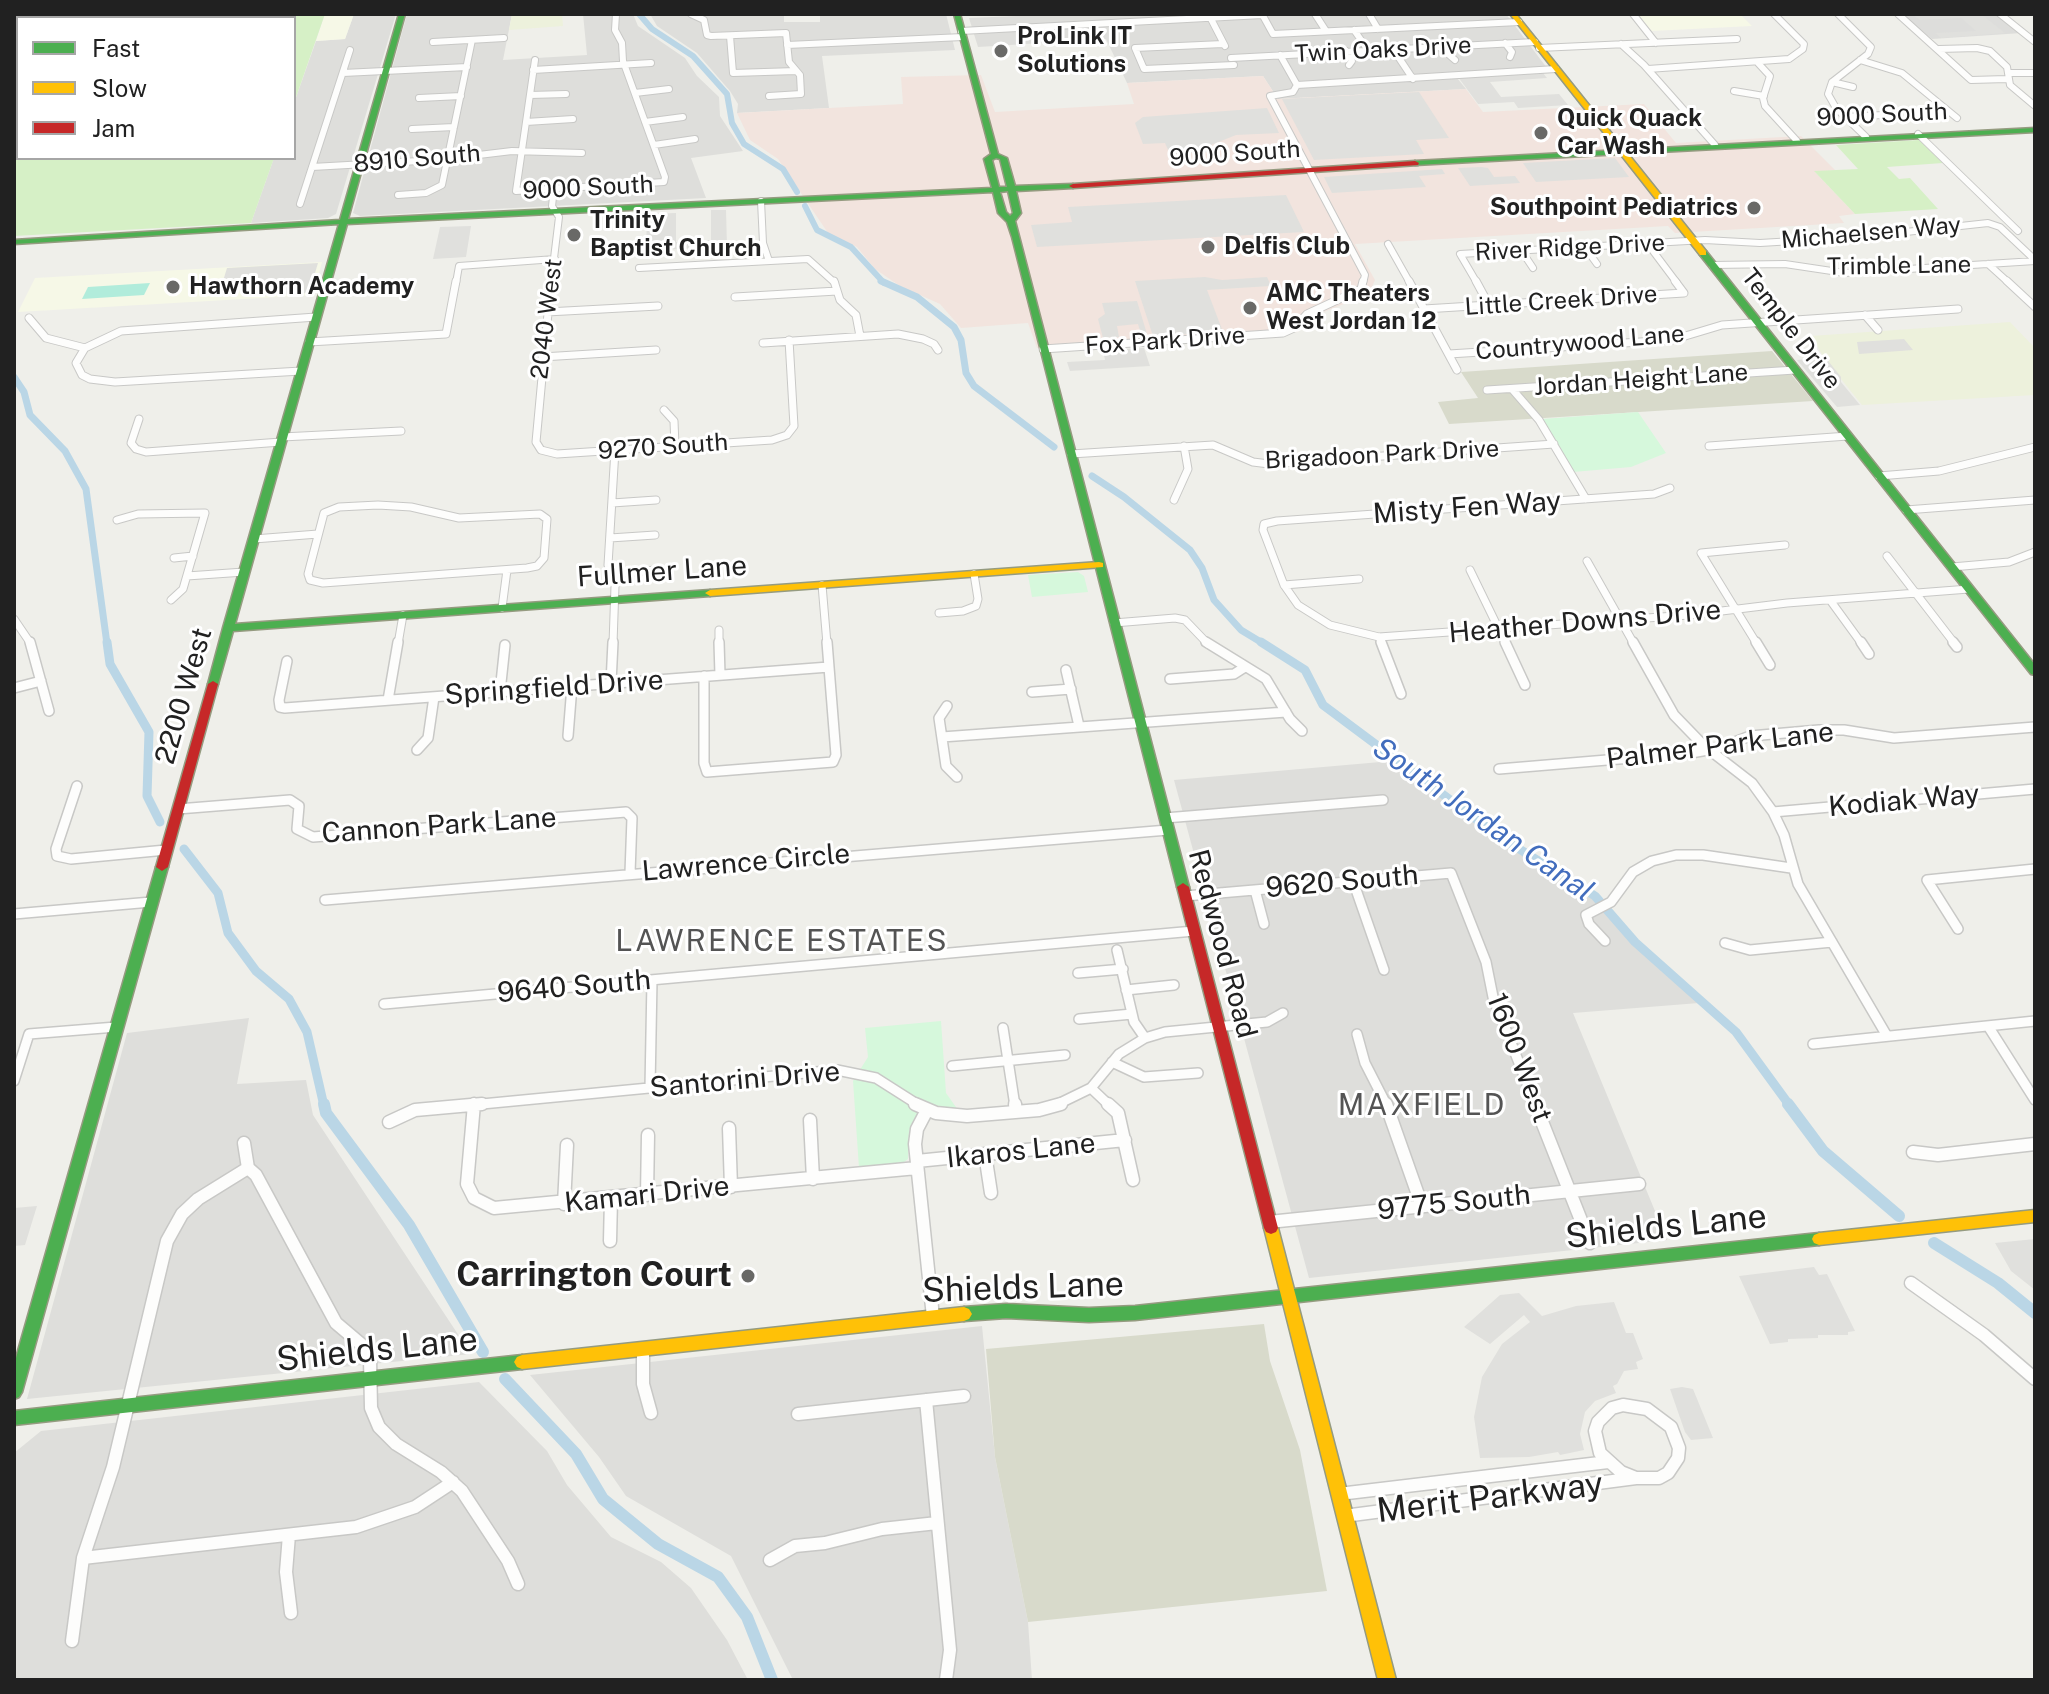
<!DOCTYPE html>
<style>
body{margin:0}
#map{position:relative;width:2049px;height:1694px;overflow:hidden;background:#efefea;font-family:"Public Sans",sans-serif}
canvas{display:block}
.frame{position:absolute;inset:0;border:16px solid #212121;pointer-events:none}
.legend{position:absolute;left:16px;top:16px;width:280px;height:144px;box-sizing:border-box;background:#fff;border:2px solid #a6a6a6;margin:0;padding:10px 14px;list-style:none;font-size:24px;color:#212121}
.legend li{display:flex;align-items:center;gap:16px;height:40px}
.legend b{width:40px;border:2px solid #a6a6a6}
</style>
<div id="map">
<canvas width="2049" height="1694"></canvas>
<div class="frame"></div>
<ul class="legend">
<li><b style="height:10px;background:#4caf50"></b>Fast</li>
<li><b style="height:10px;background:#ffc107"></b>Slow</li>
<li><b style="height:10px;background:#c62828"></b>Jam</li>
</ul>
</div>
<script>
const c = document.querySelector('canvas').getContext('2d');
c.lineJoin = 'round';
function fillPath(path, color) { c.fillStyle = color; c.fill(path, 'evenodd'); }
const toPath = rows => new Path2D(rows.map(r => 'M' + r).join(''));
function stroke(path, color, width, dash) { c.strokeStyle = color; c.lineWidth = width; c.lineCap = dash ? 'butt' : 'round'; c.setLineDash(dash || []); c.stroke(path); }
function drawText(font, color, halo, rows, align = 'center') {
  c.font = font + ' "Public Sans",sans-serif'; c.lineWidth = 6; c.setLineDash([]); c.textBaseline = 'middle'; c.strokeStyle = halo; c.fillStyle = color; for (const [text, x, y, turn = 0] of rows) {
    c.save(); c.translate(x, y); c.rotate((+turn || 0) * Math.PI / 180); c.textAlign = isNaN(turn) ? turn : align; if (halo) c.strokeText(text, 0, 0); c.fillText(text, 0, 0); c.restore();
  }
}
fillPath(toPath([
 [354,14,396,14,336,214,328,218,251,223,274,158,294,158,294,103,316,41,345,39],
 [407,14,512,14,503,60,587,55,583,14,633,14,638,26,685,58,697,76,719,97,720,116,743,151,691,158,706,198,360,216,353,213],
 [650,14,784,14,784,22,820,22,820,14,946,14,955,50,822,56,829,108,737,113,738,104,730,91,697,53,657,26],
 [1065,14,1506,14,1547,68,1453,73,1466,89,1278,99,1263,76,1127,83,1106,39,978,47,969,18],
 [1392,761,1486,830,1591,897,1699,1003,1573,1013,1667,1240,1309,1278,1174,780],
 [249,1018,237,1084,306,1080,313,1115,471,1354,27,1399,127,1033],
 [982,1326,995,1457,1028,1622,1032,1680,793,1680,731,1556,626,1496,599,1457,530,1375],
 [479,1382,547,1451,567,1485,611,1537,661,1562,691,1588,727,1640,748,1680,14,1680,14,1453,41,1431]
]), '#dededb');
fillPath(toPath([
 [981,75,995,112,1134,104,1127,83,1263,76,1278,99,1466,89,1483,112,1644,104,1676,143,1801,136,1835,170,1815,172,1855,214,1839,216,1844,223,1675,233,1668,226,1355,244,1375,280,1369,294,1311,317,1298,332,1037,348,1028,323,961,328,940,304,900,286,875,269,857,247,828,233,778,159,750,140,737,113,903,104,901,77]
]), '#f2e4de');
fillPath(toPath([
 [325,14,354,14,345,39,316,41],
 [1637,14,1740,14,1752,26,1652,31],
 [322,262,313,295,18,312,35,278]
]), '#f6f8e7');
fillPath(toPath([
 [1998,14,2022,33,1932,39,1903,15]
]), '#dddddb');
fillPath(toPath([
 [1772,351,1813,401,1449,424,1438,402,1478,398,1461,372],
 [1264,1324,1270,1361,1300,1450,1327,1591,1028,1622,995,1457,986,1349]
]), '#d8dacb');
fillPath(toPath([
 [512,14,562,14,563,26,509,30],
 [2010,322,2035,348,2035,395,1862,405,1824,358,1811,336]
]), '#edf1dc');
fillPath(toPath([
 [14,14,325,14,294,103,294,18,18,18,18,158,274,158,251,223,14,236],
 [1919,140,1943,163,1887,167,1899,179,1910,178,1938,209,1855,214,1814,171,1858,169,1836,145]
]), '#d6f0c6');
fillPath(toPath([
 [1638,412,1666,453,1631,467,1573,472,1542,419],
 [1078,572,1084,576,1088,592,1032,597,1028,575],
 [941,1021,946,1093,958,1110,916,1116,909,1131,908,1159,904,1162,859,1168,853,1081,868,1057,865,1028]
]), '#d6f8dc');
fillPath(toPath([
 [150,283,144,295,82,299,88,287]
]), '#b1ecdb');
fillPath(toPath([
 [1981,14,2005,33,1941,38,1935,33,1976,31,1961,18,1920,20,1914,16],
 [1543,73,1547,78,1490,82,1501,97,1559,94,1568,105,1518,108,1514,102,1478,104,1458,77],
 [1419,92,1449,138,1416,140,1424,154,1314,160,1282,99],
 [1267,108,1279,133,1236,135,1211,145,1213,152,1170,154,1165,143,1143,144,1135,123,1143,117],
 [1615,158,1629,177,1536,182,1523,163],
 [1481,167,1488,168,1494,177,1515,176,1520,183,1470,186,1458,168],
 [1442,169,1445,174,1419,176,1426,187,1332,193,1324,177],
 [1286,195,1304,232,1037,247,1031,225,1072,222,1068,207],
 [711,210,726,210,727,246,646,251,647,214,676,213,676,242,711,240],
 [471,226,466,257,433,259,440,227],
 [318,263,309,293,261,296,265,282,231,284,223,281,227,268],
 [1205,277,1222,280,1267,277,1271,286,1207,290,1223,332,1153,336,1135,281],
 [1137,301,1147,334,1141,334,1138,324,1117,326,1119,337,1103,338,1098,319,1105,314,1102,303],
 [1904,339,1913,350,1859,354,1857,342],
 [1144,348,1150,366,1070,371,1067,362,1105,360,1103,350],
 [1825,357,1841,377,1841,382,1860,405,1837,407,1797,360],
 [37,1206,25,1245,14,1246,14,1208],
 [2035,1239,2035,1290,2011,1271,1995,1243],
 [1814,1267,1819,1275,1827,1274,1855,1331,1848,1332,1848,1335,1818,1335,1818,1338,1788,1339,1788,1342,1770,1344,1739,1276],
 [1519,1293,1542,1316,1576,1306,1614,1302,1626,1333,1633,1333,1643,1359,1636,1362,1638,1369,1624,1371,1617,1384,1613,1386,1616,1393,1595,1401,1585,1412,1580,1434,1584,1450,1560,1455,1558,1452,1529,1457,1480,1458,1474,1417,1482,1377,1502,1344,1530,1322,1524,1315,1490,1344,1464,1327,1500,1295],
 [1682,1387,1693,1389,1713,1438,1691,1440,1685,1432,1670,1389]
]), '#e0e0dd');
stroke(toPath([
 [639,14,652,29,693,56,727,94,732,123,744,144,783,169,797,192],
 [805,206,817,230,851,247,884,283]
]), '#bad6e6', 6);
stroke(toPath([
 [881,281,917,297,954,327,961,340,966,373,974,386,1054,447],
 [14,377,24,392,30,415,65,451,86,489,107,644],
 [1092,476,1124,497,1190,550,1202,568,1214,600,1241,630,1264,644]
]), '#bad6e6', 7);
stroke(toPath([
 [107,642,110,664,149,732,147,796,160,822],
 [1261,642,1305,670,1323,705,1500,837,1595,896,1635,942,1736,1032,1790,1106],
 [184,849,218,893,228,933,256,971,289,999,307,1032,324,1106]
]), '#bad6e6', 9);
stroke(toPath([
 [324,1104,326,1113,409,1225,483,1352],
 [1788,1104,1823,1151,1899,1216],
 [1934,1243,1998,1283,2035,1313],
 [505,1379,576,1454,603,1499,658,1544,718,1577,747,1617,772,1680]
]), '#bad6e6', 12);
const streetFar3 = toPath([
 [691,14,704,20,707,35,711,36,786,33,789,62,800,75,801,94,769,96],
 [1262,14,1273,34,1519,22],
 [1315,14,1326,31],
 [1369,14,1378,29],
 [1633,14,1656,43],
 [1838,14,1871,47,1868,54,1832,82,1828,94,1836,108,1866,137],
 [1898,14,1971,80,2007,79],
 [2000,14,2035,42],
 [1210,17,1225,46],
 [1354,30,1368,50],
 [961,31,1262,15],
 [730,36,733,73,796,71],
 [433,42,504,38],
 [1505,43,1512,52,1510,57],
 [1223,44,1135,48,1144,69,1234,65],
 [1621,44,1644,65,1715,145],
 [787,45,963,37],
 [1440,47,1455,60],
 [1539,48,1737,39],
 [1393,49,1413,79],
 [1939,49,1977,48,1990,51,2007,67,2010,85,2035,106],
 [1346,51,1352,61,1349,65],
 [1280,55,1297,85],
 [1231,58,1535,42],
 [535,60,516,191,664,182,665,177,623,61,622,43,615,30,616,14],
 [1860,60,1902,73,1957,118],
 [1758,63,1770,76,1763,98,1765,106,1797,141],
 [1648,69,1789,59,1803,49,1804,44,1774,14],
 [533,70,651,63],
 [343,73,467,67],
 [2008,73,2035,73],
 [1832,82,1853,87],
 [1297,85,1556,69],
 [1297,85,1293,92,1270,96,1365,275,1363,283],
 [1734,91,1764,96],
 [635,93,669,89],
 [530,95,566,94],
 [419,98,461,96],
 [1845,117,1883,115],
 [526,122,573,119],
 [645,122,683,117],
 [412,129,454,127],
 [1918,134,2018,231],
 [654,145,695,139],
 [312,167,437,160,512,151,582,153],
 [398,195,426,193,442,185,472,40],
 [761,201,763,243,769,261],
 [300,204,350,50],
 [1647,243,1677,283],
 [1388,244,1410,283],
 [1584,246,1597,264],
 [1521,250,1533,268],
 [1988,264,2009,283],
 [1712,265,1785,264,1845,273,2035,261],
 [639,268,808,259,835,283],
 [456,283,459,266,555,259],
 [551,283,559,217,552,206,554,189],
 [1477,283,1460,254,1705,240,1760,243,1860,237,1988,223,2000,227,2035,260]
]);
const streetFar2 = toPath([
 [551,281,536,442,541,450,557,454,772,440,787,435,794,426,789,340],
 [834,281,840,300,856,315,860,336],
 [1409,281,1457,370],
 [1476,281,1489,305],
 [2007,281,2035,307],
 [735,297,837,291],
 [1424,309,1684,293,1675,281],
 [547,312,658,306],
 [1865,315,1878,330],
 [29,318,46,338,85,348],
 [309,342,446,334,456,281],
 [763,343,898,334,923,339,934,344,938,350],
 [1043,349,1283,333,1294,328,1307,314,1361,289,1363,281],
 [1449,354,1672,340,1722,325,1958,309],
 [542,357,656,350],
 [301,371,115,382,90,379,82,375,76,363,85,348,121,331,316,317],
 [1512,389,1539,420,1586,499],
 [1487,390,1795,370],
 [664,410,674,421,675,446],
 [139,419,131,443,136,449,146,452,281,442],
 [282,437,401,431],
 [1709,446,1848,436],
 [1071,454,1213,445,1253,462,1269,464,1554,444],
 [1879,476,1939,471,2035,447],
 [1670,488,1654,494,1277,521,1264,524,1263,530,1284,585,1298,605,1330,625,1379,637,1689,615,1787,603,1969,589],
 [1174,500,1188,469,1184,446],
 [612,503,656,500],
 [378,505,411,507,459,518,540,514,547,519,544,558,537,566,527,568,323,583,310,580,308,574,324,513,339,507,378,505],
 [1906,510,2035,500],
 [117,520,138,514,205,513,183,589,171,600],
 [610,538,655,535],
 [254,539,318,534],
 [1887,556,1955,644],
 [174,558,193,556],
 [1587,561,1634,644],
 [1952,567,2009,562,2035,552],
 [1470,570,1506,644],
 [611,574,656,570],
 [187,576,244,572],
 [822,585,827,644],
 [1284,585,1359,579],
 [1830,600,1862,644],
 [502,608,507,570],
 [939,613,963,611,976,606,978,599,974,574],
 [14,619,31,644],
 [1114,623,1175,618,1185,620,1208,644],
 [719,630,719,644],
 [1379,637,1382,644],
 [398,644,403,615],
 [613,644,615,586,608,565,615,450],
 [1757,644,1701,553,1785,545]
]);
const streetFar1 = toPath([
 [30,642,49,711],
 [719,642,720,675],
 [1206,642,1266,679,1290,719,1302,731],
 [1381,642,1401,694],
 [1505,642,1525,685],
 [1633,642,1674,715,1703,745,1752,783,1773,812,1784,835,1798,884,1887,1036],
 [1756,642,1770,665],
 [1861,642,1869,654],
 [1953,642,1957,647],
 [287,661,279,700,280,707,285,708,829,667],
 [1066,670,1079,726],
 [704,676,704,763,707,772,833,762,836,755,827,642],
 [1170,679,1234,674,1245,667],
 [611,683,613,642],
 [14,688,41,681],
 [500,692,505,645],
 [1032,692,1071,689],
 [388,700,398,642],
 [947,706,939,718,946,766,957,777],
 [568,736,572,686],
 [942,737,1286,712],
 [417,750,428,738,434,697],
 [1499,769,1691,753,1719,748,1750,736,1819,730,1844,730,1894,738,2035,727],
 [77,786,56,849,57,856,71,859,166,850],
 [178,809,290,800,299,806,297,829,313,837,626,812,632,818,630,873],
 [1773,812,2035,789],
 [1165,818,1383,800],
 [1353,881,1384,970],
 [1255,890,1264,924],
 [1185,896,1451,873,1486,962,1493,997,1536,1106],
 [325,900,1168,830],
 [14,914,151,902],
 [1958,929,1927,880,2035,869],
 [1605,941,1589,924,1586,915,1611,902,1633,872,1652,861,1676,855,1703,855,1791,868],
 [1725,943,1750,950,1832,942],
 [1117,950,1134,1022,1145,1038],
 [1078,973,1123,969],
 [1126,990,1174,985],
 [384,1004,1194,931],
 [1079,1019,1132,1014],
 [1988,1026,2035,1100],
 [1003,1028,1015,1106],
 [1357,1034,1365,1063,1387,1106],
 [1813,1044,2035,1021],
 [1112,1062,1144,1077,1198,1073],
 [952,1066,1065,1055],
 [14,1081,29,1034,116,1027],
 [650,1088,652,980],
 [1091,1088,1110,1106],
 [461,1106,837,1070,876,1078,920,1106],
 [1054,1106,1091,1088,1119,1054,1145,1038,1165,1032,1267,1022,1283,1013]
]);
const street = toPath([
 [474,1104,467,1184,474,1198,494,1208,917,1168],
 [915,1104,936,1113,967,1116,1039,1110,1061,1104],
 [1015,1104,1016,1112],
 [1108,1104,1118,1113,1133,1180],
 [1386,1104,1422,1206],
 [1535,1104,1590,1243],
 [927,1110,917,1129,915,1144,933,1317],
 [810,1120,813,1179],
 [389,1122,415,1110,482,1104],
 [729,1128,731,1187],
 [244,1143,248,1168,256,1175,336,1323,362,1345,370,1358,371,1408,379,1427,396,1444,441,1472,462,1491,508,1561,518,1584],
 [1913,1152,1938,1155,2035,1144],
 [985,1154,991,1193],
 [917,1161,1125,1140],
 [647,1195,648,1135],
 [564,1204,567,1145],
 [1269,1222,1639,1184],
 [610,1241,611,1199],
 [1911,1283,1984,1335,2035,1379],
 [643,1349,643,1384,651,1413],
 [926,1400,950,1650,946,1680],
 [1623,1405,1647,1409,1671,1427,1679,1448,1678,1458,1668,1473,1659,1478,1636,1478,1621,1472,1600,1453,1595,1431,1598,1422,1612,1408,1623,1405],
 [798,1414,964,1396],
 [1339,1494,1608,1462],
 [1344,1516,1636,1478],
 [289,1535,286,1572,291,1613],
 [83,1558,356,1527,415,1507,453,1482],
 [770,1560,795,1546,825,1543,882,1529,937,1523],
 [72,1641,83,1558,113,1467,167,1241,182,1214,198,1199,248,1168]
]);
const fast = toPath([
 [176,14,227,14,224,16,176,18,125,18,128,16,176,14],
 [399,14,405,14,348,219,992,188,984,159,991,154,954,14,960,14,998,154,1007,158,1015,186,1073,184,1077,186,1073,188,1016,191,1021,213,1015,221,1189,887,1187,890,1183,891,1177,887,1012,237,1007,222,998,213,993,192,347,224,235,624,710,590,715,593,710,596,233,631,218,684,217,686,209,686,208,684,223,628,339,224,14,244,14,240,340,220,399,14],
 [996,158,1000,159,1007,187,999,187,992,160,996,158],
 [1008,191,1013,213,1010,216,1006,212,1000,192,1008,191],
 [2035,128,2035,132,1415,165,1411,163,1415,161,2035,128],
 [1700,251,1706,251,2035,665,2035,675,2031,674,1700,255,1700,251],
 [162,863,168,867,22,1392,19,1397,14,1399,14,1365,156,867,162,863],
 [1819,1233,1824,1235,1826,1239,1824,1243,1819,1245,1135,1320,1089,1322,1006,1318,964,1321,959,1319,956,1314,959,1309,964,1307,1006,1304,1089,1308,1135,1306,1819,1233],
 [522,1355,527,1357,530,1362,527,1367,522,1369,14,1425,14,1411,522,1355]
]);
const slow = toPath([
 [1510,14,1516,14,1706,251,1706,255,1700,255,1510,14],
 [1099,562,1103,563,1103,567,710,596,705,593,710,590,1099,562],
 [2035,1210,2035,1222,1819,1245,1814,1243,1812,1239,1814,1235,1819,1233,2035,1210],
 [1271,1222,1276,1224,1278,1228,1396,1680,1378,1680,1264,1228,1266,1224,1271,1222],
 [964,1307,969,1309,972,1314,969,1319,964,1321,522,1369,517,1367,514,1362,517,1357,522,1355,964,1307]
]);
const jam = toPath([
 [14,21,18,21,18,25,14,25,14,21],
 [1415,161,1419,163,1418,165,1073,188,1069,186,1073,184,1415,161],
 [213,681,218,684,168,867,162,871,156,867,208,684,213,681],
 [1183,883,1189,887,1278,1228,1276,1232,1271,1234,1266,1232,1264,1228,1177,887,1183,883]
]);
stroke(streetFar3, '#c8c8c6', 8);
stroke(streetFar2, '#c8c8c6', 9);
stroke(streetFar1, '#c8c8c6', 12);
stroke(street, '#c8c8c6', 15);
stroke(fast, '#959b80', 3);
stroke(slow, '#959b80', 3);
stroke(jam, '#959b80', 3);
stroke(streetFar3, '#fdfdfc', 6);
stroke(streetFar2, '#fdfdfc', 7);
stroke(streetFar1, '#fdfdfc', 9);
stroke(street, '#fdfdfc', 12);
fillPath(fast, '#4caf50');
fillPath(slow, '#ffc107');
fillPath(jam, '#c62828');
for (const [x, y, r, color] of [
 [1001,51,8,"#696967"],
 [1541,133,8,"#696967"],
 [1754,208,8,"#696967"],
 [574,235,8,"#696967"],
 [1208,247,8,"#696967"],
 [173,287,8,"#696967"],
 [1250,308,8,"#696967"],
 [748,1276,8,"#696967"]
]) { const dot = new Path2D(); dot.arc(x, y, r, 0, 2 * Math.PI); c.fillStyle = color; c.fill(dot); stroke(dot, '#fff', 3); }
drawText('bold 24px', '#212121', '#fff', [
 ["ProLink IT",1017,37],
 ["Solutions",1017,65],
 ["Quick Quack",1557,119],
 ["Car Wash",1557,147],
 ["Southpoint Pediatrics",1738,208,"right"],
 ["Trinity",590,221],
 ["Baptist Church",590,249],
 ["Delfis Club",1224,247],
 ["Hawthorn Academy",189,287],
 ["AMC Theaters",1266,294],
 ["West Jordan 12",1266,322]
], 'left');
drawText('24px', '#212121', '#fff', [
 ["Twin Oaks Drive",1383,50,-3],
 ["9000 South",1882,115,-3],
 ["9000 South",1235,154,-4],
 ["8910 South",417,159,-5],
 ["9000 South",588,188,-3],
 ["Michaelsen Way",1871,233,-5],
 ["River Ridge Drive",1570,248,-3],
 ["Trimble Lane",1899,266,-1],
 ["Little Creek Drive",1561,301,-4],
 ["2040 West",547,319,-83],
 ["Temple Drive",1791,329,52],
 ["Fox Park Drive",1165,341,-4],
 ["Countrywood Lane",1580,343,-5],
 ["Jordan Height Lane",1641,380,-4],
 ["9270 South",663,447,-4],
 ["Brigadoon Park Drive",1382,455,-3]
]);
drawText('28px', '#212121', '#fff', [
 ["Misty Fen Way",1467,508,-4],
 ["Fullmer Lane",662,572,-4],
 ["Heather Downs Drive",1585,622,-5],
 ["Springfield Drive",554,688,-4],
 ["2200 West",184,696,-74],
 ["Palmer Park Lane",1720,746,-7],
 ["Kodiak Way",1904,801,-5],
 ["Cannon Park Lane",439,826,-4],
 ["Lawrence Circle",746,863,-5],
 ["9620 South",1342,882,-5],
 ["Redwood Road",1222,944,75],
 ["9640 South",574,987,-5],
 ["1600 West",1519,1058,69],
 ["Santorini Drive",745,1080,-5],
 ["Ikaros Lane",1021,1151,-6],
 ["Kamari Drive",647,1195,-6],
 ["9775 South",1454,1203,-6]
]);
drawText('italic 30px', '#426dbd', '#fff', [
 ["South Jordan Canal",1483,820,35]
]);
c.letterSpacing = '2px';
drawText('30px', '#545454', '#fff', [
 ["LAWRENCE ESTATES",782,942],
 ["MAXFIELD",1422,1106]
]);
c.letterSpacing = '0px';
drawText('34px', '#212121', '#fff', [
 ["Shields Lane",1666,1227,-6],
 ["Shields Lane",1023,1288,-2],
 ["Shields Lane",377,1350,-6],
 ["Merit Parkway",1490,1498,-7]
]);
drawText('bold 34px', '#212121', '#fff', [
 ["Carrington Court",732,1276]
], 'right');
</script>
